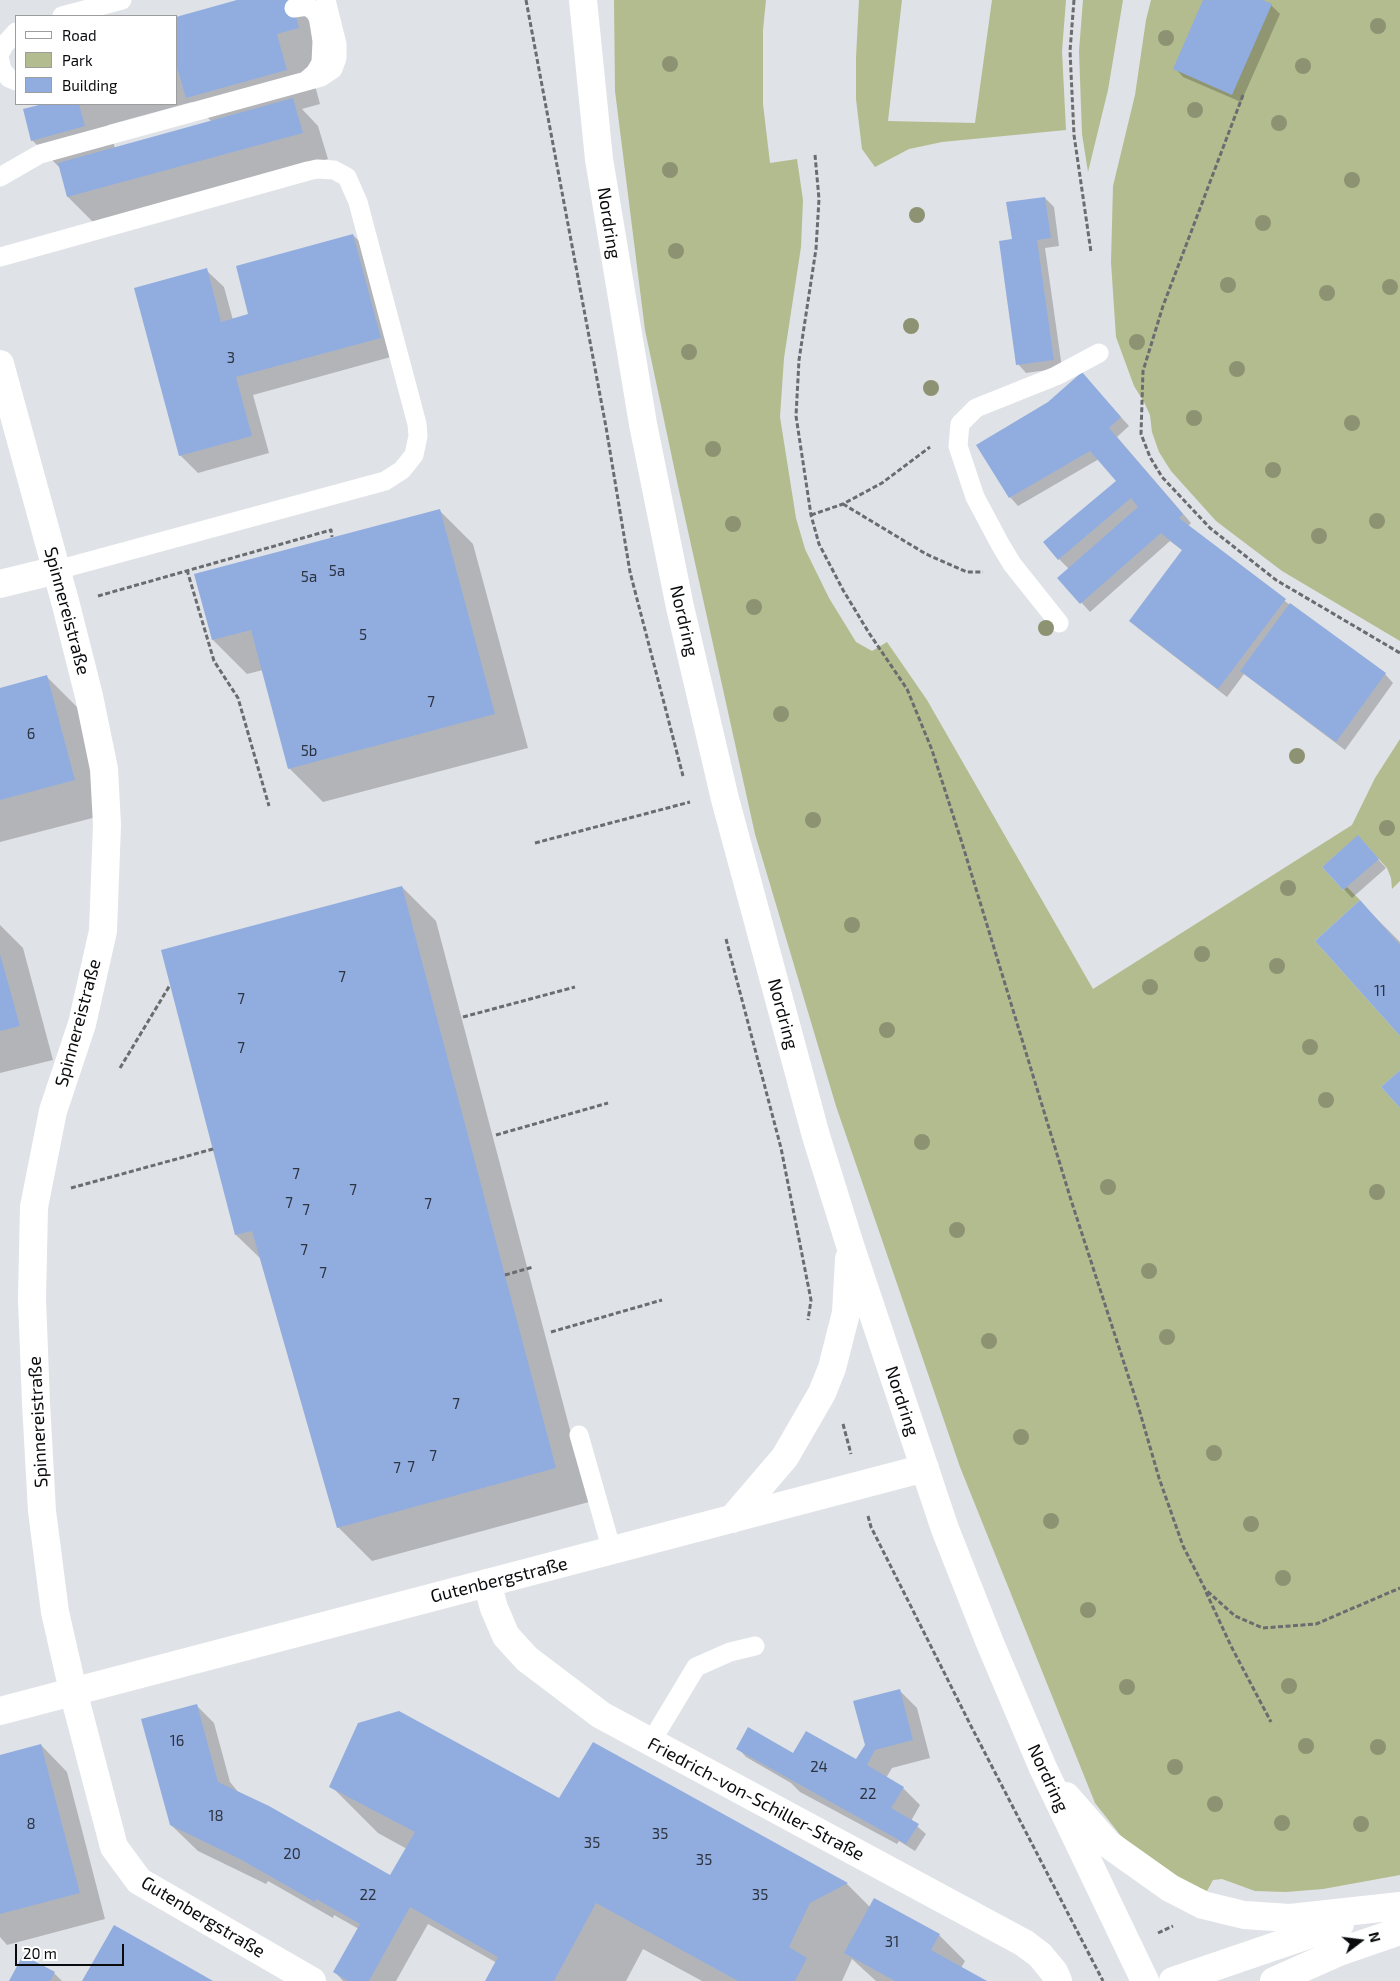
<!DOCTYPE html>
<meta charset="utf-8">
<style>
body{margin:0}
#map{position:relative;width:1400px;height:1981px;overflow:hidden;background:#dfe2e7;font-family:"Exo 2",sans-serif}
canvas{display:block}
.legend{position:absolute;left:15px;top:15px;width:162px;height:90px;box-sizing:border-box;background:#fff;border:1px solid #9d9d9e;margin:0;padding:6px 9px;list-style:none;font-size:15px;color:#0a0b0d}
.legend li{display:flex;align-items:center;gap:10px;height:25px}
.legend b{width:25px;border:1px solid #9d9d9e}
.north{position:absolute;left:1335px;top:1916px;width:50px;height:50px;-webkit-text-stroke:4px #fff;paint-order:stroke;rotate:75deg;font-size:14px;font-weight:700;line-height:20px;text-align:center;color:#0a0b0d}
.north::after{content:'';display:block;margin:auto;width:18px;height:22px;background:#0a0b0d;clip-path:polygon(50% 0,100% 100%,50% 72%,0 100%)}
.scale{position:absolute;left:15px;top:1944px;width:109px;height:22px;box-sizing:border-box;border:2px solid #0a0b0d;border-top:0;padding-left:6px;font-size:15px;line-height:18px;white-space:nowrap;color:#0a0b0d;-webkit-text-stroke:4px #fff;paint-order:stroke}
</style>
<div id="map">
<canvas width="1400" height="1981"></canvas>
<ul class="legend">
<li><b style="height:6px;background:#fff"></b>Road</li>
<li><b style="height:14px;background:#b3bc8e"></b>Park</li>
<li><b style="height:14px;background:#91acde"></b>Building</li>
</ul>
<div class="north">N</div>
<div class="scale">20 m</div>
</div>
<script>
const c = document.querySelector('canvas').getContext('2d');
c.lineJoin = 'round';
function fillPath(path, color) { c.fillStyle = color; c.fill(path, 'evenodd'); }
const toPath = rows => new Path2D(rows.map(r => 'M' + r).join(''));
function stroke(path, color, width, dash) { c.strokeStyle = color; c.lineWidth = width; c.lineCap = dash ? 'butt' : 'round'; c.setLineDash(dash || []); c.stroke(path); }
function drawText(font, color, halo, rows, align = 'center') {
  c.font = font + ' "Exo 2",sans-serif'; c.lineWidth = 4.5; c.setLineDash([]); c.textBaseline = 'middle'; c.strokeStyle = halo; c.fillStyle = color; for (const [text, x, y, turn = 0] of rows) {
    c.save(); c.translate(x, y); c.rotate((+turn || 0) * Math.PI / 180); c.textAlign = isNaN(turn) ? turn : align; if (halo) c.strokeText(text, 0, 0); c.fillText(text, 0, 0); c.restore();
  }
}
fillPath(toPath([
 [614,0,766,0,763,30,763,104,770,163,797,159,803,200,801,247,784,358,780,417,796,518,805,549,829,598,856,642,872,651,887,642,927,700,1093,989,1352,825,1375,778,1400,739,1400,881,1392,889,1391,878,1387,868,1358,836,1322,867,1343,890,1347,887,1360,900,1315,941,1400,1036,1400,1070,1381,1087,1400,1108,1400,1875,1323,1889,1286,1892,1255,1891,1222,1879,1213,1880,1207,1891,1191,1886,1147,1859,1121,1836,1095,1803,960,1467,836,1106,755,834,678,486,645,330,615,91],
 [859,0,902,0,888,121,975,123,992,0,1066,0,1062,51,1066,130,942,142,909,149,875,167,862,149,856,99,856,58],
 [1083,0,1123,0,1108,90,1088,172,1082,134,1079,51],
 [1151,0,1400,0,1400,641,1282,571,1216,521,1171,471,1159,452,1152,432,1150,415,1144,402,1134,386,1116,337,1111,262,1113,186,1135,95,1146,20]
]), '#b3bc8e');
fillPath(toPath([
 [242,0,300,0,322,21,310,67,320,104,302,109,318,126,328,159,94,223,68,197,60,168,32,140,24,110,48,104,176,104,176,18],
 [192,102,212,122,115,148,108,125],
 [1205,0,1260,0,1271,5,1280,14,1241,102,1183,77,1175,68],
 [1045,198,1054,207,1059,246,1045,248,1062,368,1026,373,1018,364,1013,240],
 [353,235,371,253,398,355,253,395,269,453,198,473,180,455,206,270,224,287,233,320,250,315],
 [1082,374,1129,426,1117,437,1191,523,1188,526,1290,605,1385,674,1393,683,1345,750,1244,674,1227,697,1139,629,1130,621,1183,551,1170,541,1090,612,1059,578,1069,569,1059,559,1118,481,1099,459,1018,506,1010,497,1049,403],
 [439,510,473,544,528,748,323,802,289,768,263,670,247,674,213,640,196,575],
 [47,677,81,711,108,814,0,842,0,689],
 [1366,846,1386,868,1352,898,1344,889],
 [402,887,436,921,589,1502,372,1561,338,1527,262,1260,236,1235],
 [1360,902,1400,942,1400,1034],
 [0,925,23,948,53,1060,0,1073],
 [899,1690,917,1708,930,1758,892,1768,886,1778,903,1788,920,1805,911,1821,926,1834,915,1851,899,1841,897,1844,800,1792,791,1783,746,1757,738,1748,857,1761],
 [197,1706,214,1723,230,1782,239,1793,391,1876,407,1849,378,1833,331,1786,560,1800,593,1744,847,1884,870,1907,939,1935,965,1961,961,1968,984,1981,876,1981,852,1959,842,1981,702,1981,643,1949,626,1981,486,1981,497,1963,428,1924,396,1981,343,1981,335,1972,359,1929,334,1915,333,1918,268,1881,266,1884,198,1851,171,1825],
 [41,1745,67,1772,105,1919,7,1945,0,1937,0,1756],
 [54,1973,62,1981,11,1981]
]), '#0003');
fillPath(toPath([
 [237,0,292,0,299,28,277,34,287,70,186,98,176,64,176,17],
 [1203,0,1263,0,1272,4,1232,95,1173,69],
 [293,98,303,133,67,197,58,163],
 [43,104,79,104,85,126,31,141,23,109],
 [1045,197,1051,238,1037,240,1054,360,1016,365,999,241,1012,239,1006,202],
 [353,234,381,338,236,377,252,436,179,456,134,288,207,268,221,322,248,314,236,266],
 [1082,372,1121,417,1109,428,1183,514,1179,518,1286,599,1218,689,1129,621,1182,550,1161,533,1080,604,1057,578,1138,507,1131,498,1058,560,1043,542,1116,481,1090,451,1009,498,976,445,1048,402],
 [440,509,495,714,288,769,251,630,212,640,194,574],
 [1290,603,1386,673,1336,742,1240,671],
 [47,675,75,780,0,800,0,688],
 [1358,835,1379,859,1343,890,1322,867],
 [402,886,556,1468,337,1528,252,1231,235,1235,161,950],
 [1360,900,1400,945,1400,1036,1315,941],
 [0,954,20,1026,0,1031],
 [1400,1070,1400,1108,1381,1087],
 [900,1689,913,1740,875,1750,867,1765,904,1787,891,1808,919,1824,906,1844,736,1749,748,1727,793,1753,806,1731,856,1759,865,1745,853,1701],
 [197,1704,218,1782,269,1806,390,1875,415,1832,329,1787,358,1723,399,1711,559,1798,593,1742,848,1883,810,1903,789,1947,807,1958,795,1981,738,1981,596,1903,554,1981,485,1981,498,1957,410,1907,369,1981,348,1981,333,1972,360,1924,316,1899,315,1902,240,1859,170,1825,141,1719],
 [41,1744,80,1893,0,1914,0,1755],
 [874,1898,940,1934,931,1950,987,1981,895,1981,844,1953],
 [114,1925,185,1965,213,1981,82,1981],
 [23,1955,55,1972,50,1981,9,1981]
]), '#91acde');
stroke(toPath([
 [526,0,606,427,630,572,683,776],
 [1074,0,1070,51,1074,135,1091,252],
 [1243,95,1163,306,1143,371,1141,434,1150,457,1162,477,1210,528,1276,580,1400,653],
 [815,155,819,199,816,249,799,360,796,416,811,515,819,544,843,590,869,633,907,689,932,750,962,843,1071,1200,1139,1409,1159,1478,1183,1546,1205,1589,1235,1616,1263,1628,1316,1624,1400,1588],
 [843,504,926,554,967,572,983,572],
 [811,515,843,504,882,483,930,447],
 [187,570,214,661,238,698,269,806],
 [98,596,331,530,332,537],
 [535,843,690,802],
 [726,939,781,1148,811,1300,808,1320],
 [463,1017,575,987],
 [120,1068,170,985],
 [496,1135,608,1103],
 [71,1188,213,1149],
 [505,1275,533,1267],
 [551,1332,662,1300],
 [843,1424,851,1454],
 [868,1516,871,1527,972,1728,1103,1981],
 [1206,1592,1231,1646,1271,1722],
 [1158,1933,1173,1926]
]), '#6a6c6f', 3, [5, 2.5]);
stroke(toPath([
 [294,8,307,6,314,11,318,17,320,28,322,41,321,63,315,73,307,80],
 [62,16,122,0],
 [0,53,5,44,16,32],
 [0,61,2,70,9,78,16,81],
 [0,177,40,154,321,77,333,69,337,58,337,44,326,0],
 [0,257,308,171,317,169,334,170,347,177,358,202,417,424,418,436,414,455,402,470,385,481,57,570],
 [1059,623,1012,564,1000,544,975,497,958,446,960,424,976,408,1056,376,1099,353],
 [579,1435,612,1551],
 [651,1742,696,1667,730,1652,755,1646]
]), '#fff', 19);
stroke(toPath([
 [0,364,66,605,89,696,104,769,107,825,103,931,82,1024,53,1111,34,1207,32,1299,36,1403,42,1511,55,1612,73,1691,114,1847,139,1881,312,1981],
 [0,584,57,570],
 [487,1583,494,1608,506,1636,527,1659,601,1715,1024,1943,1040,1955,1054,1972,1058,1981]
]), '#fff', 28);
stroke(toPath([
 [583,0,599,159,643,424,680,607,725,799,816,1136,850,1245,945,1529,990,1643,1043,1768,1145,1981],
 [732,1519,785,1457,822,1393,832,1368,846,1313,849,1259],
 [0,1711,925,1468],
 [1066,1796,1108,1844,1170,1888,1203,1905,1244,1915,1290,1918,1400,1906],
 [1173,1981,1340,1924],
 [1274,1981,1339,1952,1400,1931]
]), '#fff', 28);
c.fillStyle = '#8d9372';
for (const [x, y] of [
 [1378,26],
 [1166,38],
 [670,64],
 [1303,66],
 [1195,110],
 [1279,123],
 [670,170],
 [1352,180],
 [917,215],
 [1263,223],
 [676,251],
 [1228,285],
 [1390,287],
 [1327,293],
 [911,326],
 [1137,342],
 [689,352],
 [1237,369],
 [931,388],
 [1194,418],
 [1352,423],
 [713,449],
 [1273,470],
 [1377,521],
 [733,524],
 [1319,536],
 [754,607],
 [1046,628],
 [781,714],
 [1297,756],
 [813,820],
 [1387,828],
 [1288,888],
 [852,925],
 [1202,954],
 [1277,966],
 [1150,987],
 [887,1030],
 [1310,1047],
 [1326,1100],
 [922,1142],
 [1108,1187],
 [1377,1192],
 [957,1230],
 [1149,1271],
 [1167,1337],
 [989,1341],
 [1021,1437],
 [1214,1453],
 [1051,1521],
 [1251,1524],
 [1283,1578],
 [1088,1610],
 [1289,1686],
 [1127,1687],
 [1306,1746],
 [1378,1747],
 [1175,1767],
 [1215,1804],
 [1282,1823],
 [1361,1824]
]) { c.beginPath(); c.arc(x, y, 8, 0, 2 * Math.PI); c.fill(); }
drawText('15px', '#2c3341', null, [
 ["3",231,358],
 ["5a",337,571],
 ["5a",309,577],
 ["5",363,635],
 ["7",431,702],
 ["6",31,734],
 ["5b",309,751],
 ["7",342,977],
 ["11",1380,991],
 ["7",241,999],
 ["7",241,1048],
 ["7",296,1174],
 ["7",353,1190],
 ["7",289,1203],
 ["7",428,1204],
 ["7",306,1210],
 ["7",304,1250],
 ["7",323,1273],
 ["7",456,1404],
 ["7",433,1456],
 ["7",411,1467],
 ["7",397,1468],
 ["16",177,1741],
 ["24",819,1767],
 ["22",868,1794],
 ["18",216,1816],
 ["8",31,1824],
 ["35",660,1834],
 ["35",592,1843],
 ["20",292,1854],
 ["35",704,1860],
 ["22",368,1895],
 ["35",760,1895],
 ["31",892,1942]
]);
drawText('18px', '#0a0b0d', '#fff', [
 ["Nordring",609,223,81],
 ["Spinnereistraße",67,611,75],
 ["Nordring",684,621,77],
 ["Nordring",783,1014,75],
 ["Spinnereistraße",78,1023,-75],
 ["Nordring",902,1401,72],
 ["Spinnereistraße",38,1422,-93],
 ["Gutenbergstraße",499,1580,-14],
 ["Nordring",1048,1778,65],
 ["Friedrich-von-Schiller-Straße",756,1799,28],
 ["Gutenbergstraße",203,1917,31]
]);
</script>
